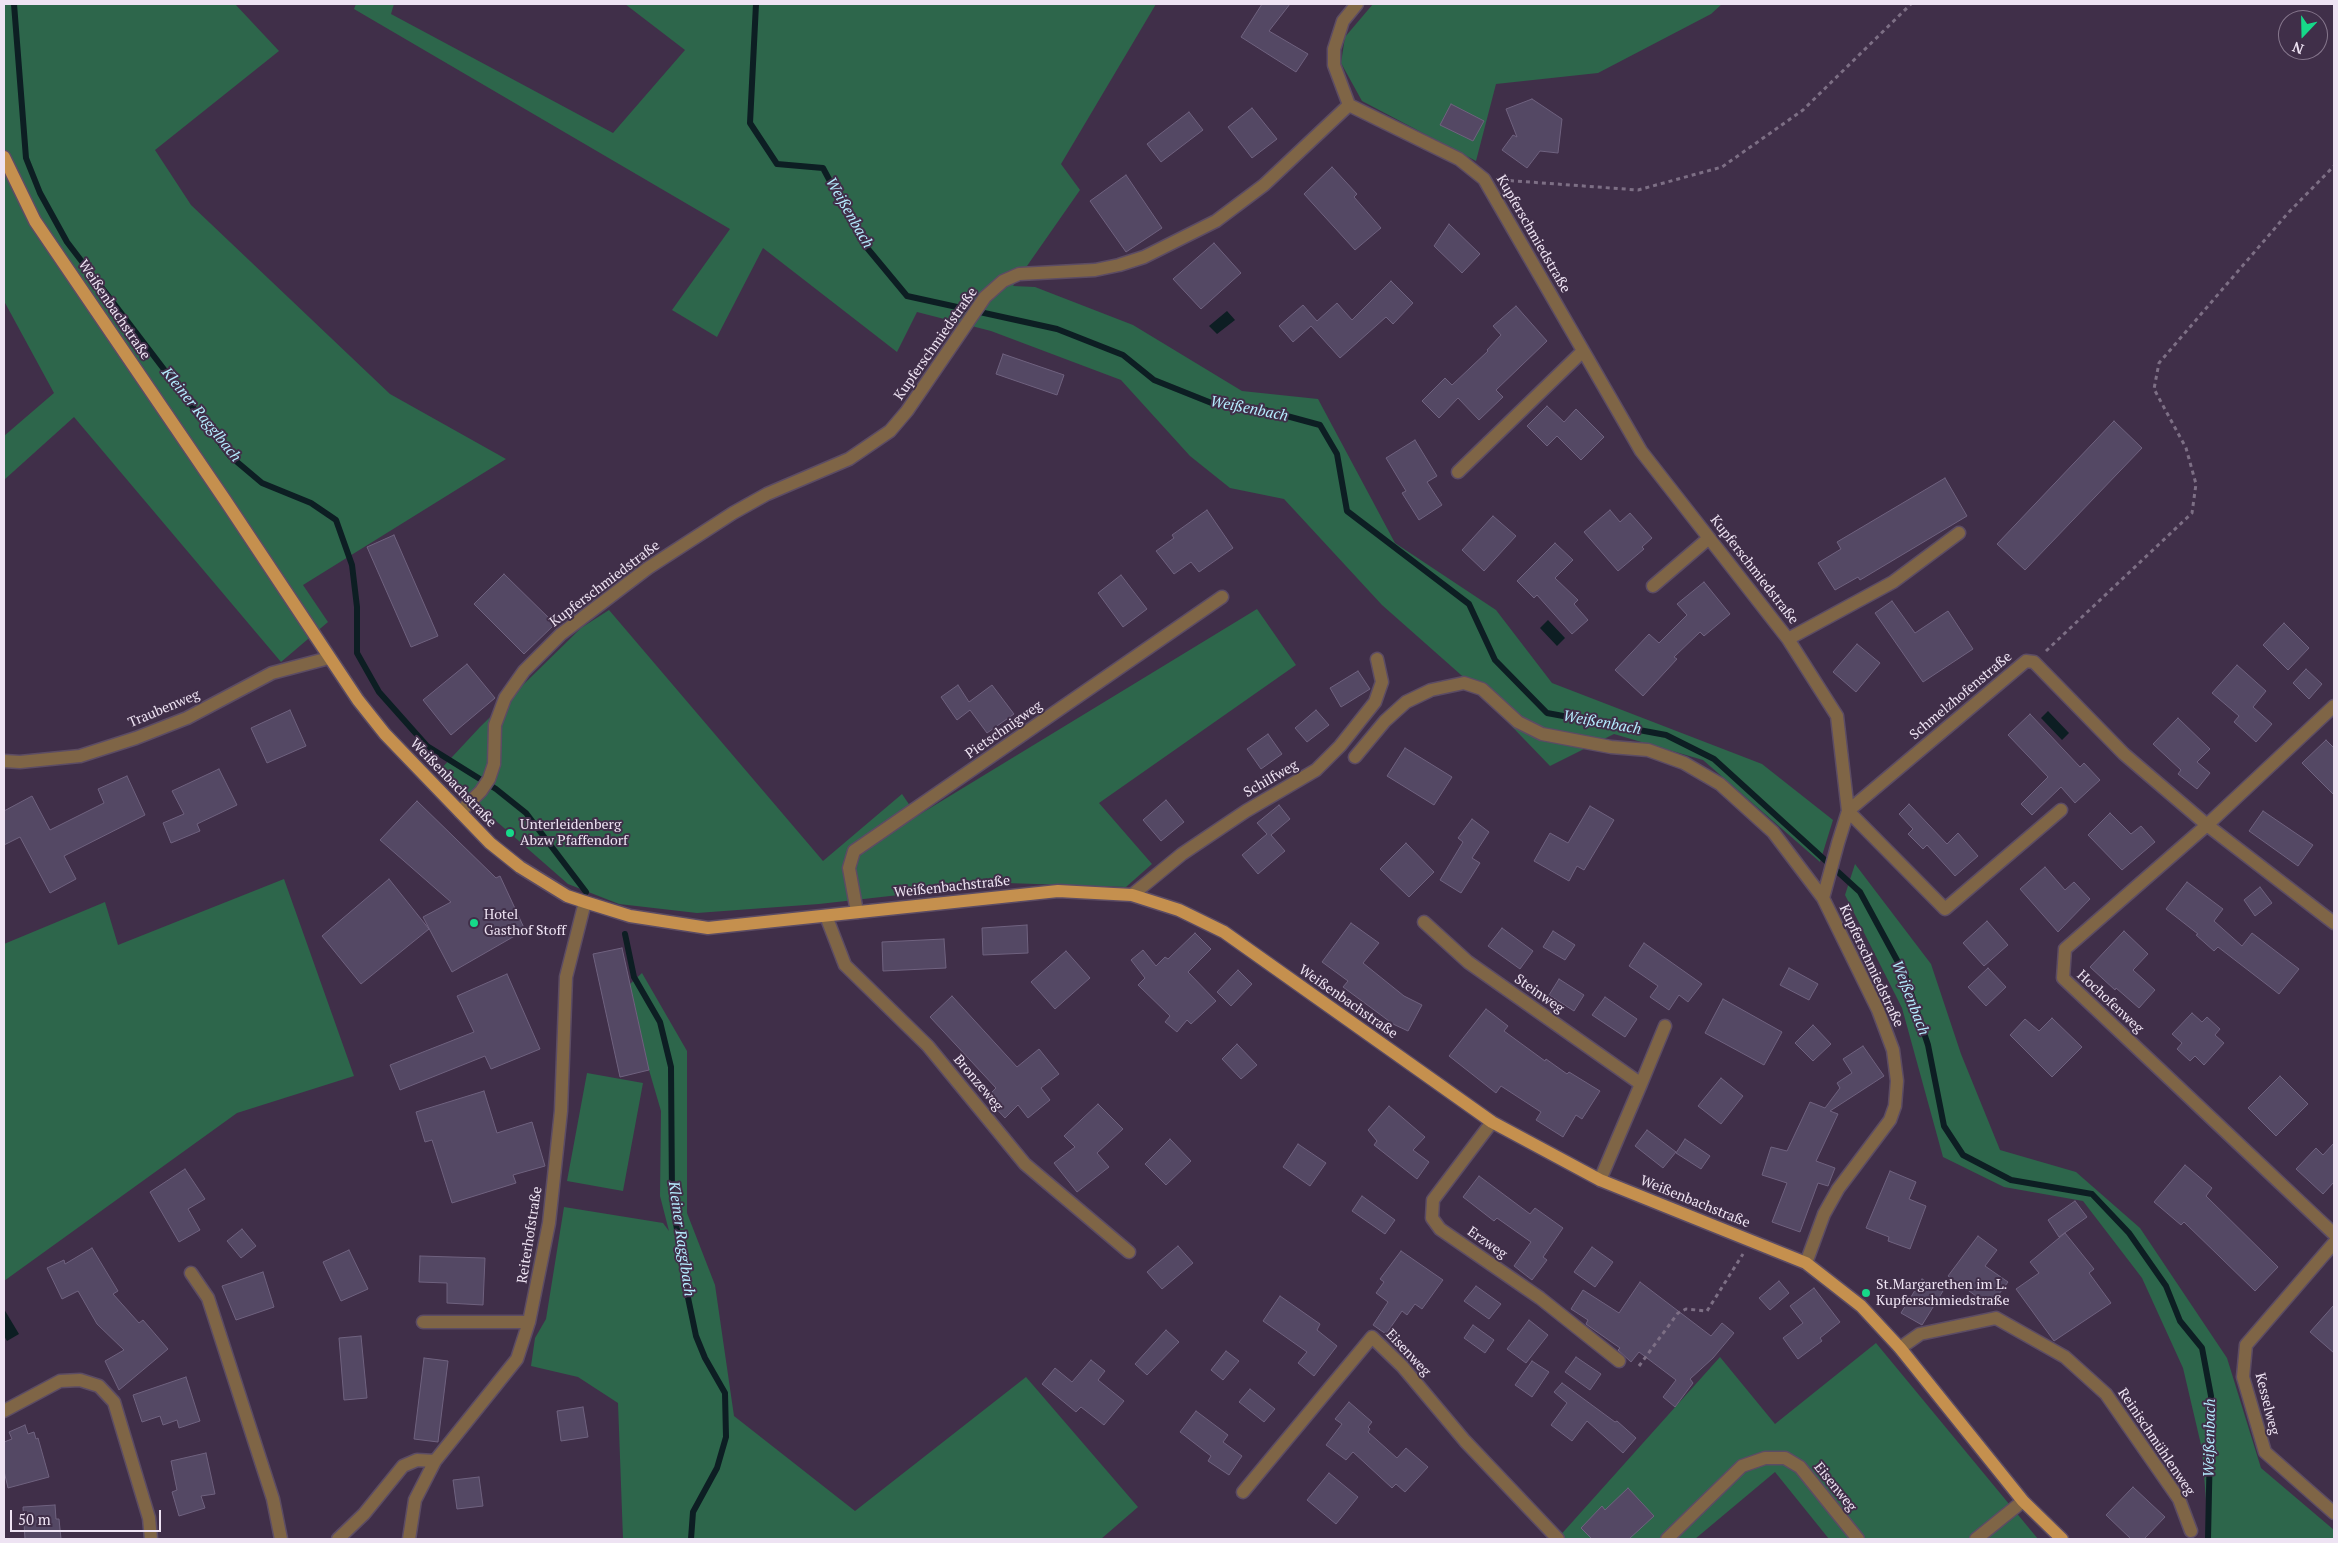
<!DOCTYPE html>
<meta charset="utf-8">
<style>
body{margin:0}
#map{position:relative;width:2338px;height:1543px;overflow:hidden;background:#402f49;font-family:"PT Serif",serif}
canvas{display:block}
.frame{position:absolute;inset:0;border:5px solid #eee3f3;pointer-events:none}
.north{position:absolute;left:2278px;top:10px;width:50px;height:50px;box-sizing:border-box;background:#402f49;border:1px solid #86778d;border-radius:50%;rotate:201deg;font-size:14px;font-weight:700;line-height:20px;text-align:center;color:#eee3f3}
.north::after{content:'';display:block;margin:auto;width:18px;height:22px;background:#16d989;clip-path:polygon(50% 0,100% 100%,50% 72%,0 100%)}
.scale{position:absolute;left:10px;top:1510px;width:151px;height:22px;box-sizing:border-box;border:2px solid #eee3f3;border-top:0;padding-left:6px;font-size:15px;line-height:18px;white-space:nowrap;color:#eee3f3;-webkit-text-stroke:4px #402f49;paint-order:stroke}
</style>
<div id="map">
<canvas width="2338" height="1543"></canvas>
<div class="frame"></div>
<div class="north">N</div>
<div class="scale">50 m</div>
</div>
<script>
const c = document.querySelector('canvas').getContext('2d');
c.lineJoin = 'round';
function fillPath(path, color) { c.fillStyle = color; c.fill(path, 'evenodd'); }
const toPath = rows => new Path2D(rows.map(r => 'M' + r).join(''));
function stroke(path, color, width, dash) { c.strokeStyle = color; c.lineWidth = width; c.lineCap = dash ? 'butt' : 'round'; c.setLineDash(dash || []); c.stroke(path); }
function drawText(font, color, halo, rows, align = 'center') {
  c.font = font + ' "PT Serif",serif'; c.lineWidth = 4; c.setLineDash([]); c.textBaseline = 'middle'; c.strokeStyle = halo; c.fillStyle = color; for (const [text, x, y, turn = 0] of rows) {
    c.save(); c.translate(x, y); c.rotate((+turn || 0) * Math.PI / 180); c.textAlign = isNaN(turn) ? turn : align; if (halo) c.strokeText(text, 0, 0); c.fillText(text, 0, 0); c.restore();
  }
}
fillPath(toPath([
 [4,4,235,4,279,51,155,150,191,205,390,394,506,459,303,585,328,622,281,662,74,417,4,480,4,436,54,393,4,301],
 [356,4,394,4,391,14,613,133,685,50,625,4,1156,4,1061,164,1080,190,1013,286,1035,287,1133,325,1242,391,1318,399,1395,543,1496,610,1552,683,1762,764,1833,820,1820,862,1703,760,1614,734,1550,766,1469,682,1382,605,1284,499,1230,488,1190,456,1121,380,991,331,917,312,897,352,763,248,717,337,672,310,730,229,354,9],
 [1373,4,1722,4,1711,14,1598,73,1496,84,1476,161,1362,101,1341,63,1345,37],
 [1257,609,1296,665,1099,803,1152,864,1126,887,1006,883,819,904,697,913,619,904,568,884,439,771,480,727,581,628,609,610,823,861,902,794,917,816],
 [1855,864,1931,964,1961,1054,2000,1150,2076,1172,2140,1228,2227,1358,2261,1468,2334,1530,2334,1539,2209,1539,2202,1449,2183,1368,2142,1278,2083,1201,2004,1187,1943,1157,1902,1008,1845,895],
 [284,879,354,1076,237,1113,4,1281,4,944,105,902,118,945],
 [642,973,687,1051,687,1213,715,1285,734,1416,855,1511,1026,1377,1138,1507,1101,1539,623,1539,618,1403,578,1377,531,1366,535,1338,546,1319,564,1207,663,1223,669,1231,660,1196,661,1111,649,1070,630,984],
 [587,1073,643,1083,623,1191,567,1181],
 [1876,1343,2038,1539,1829,1539,1775,1472,1695,1539,1557,1539,1720,1357,1775,1424]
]), '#2d664b');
fillPath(toPath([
 [1227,311,1235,320,1217,334,1209,326],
 [1548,620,1565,638,1557,646,1540,628],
 [2048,711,2069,733,2062,740,2041,718],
 [4,1309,19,1334,7,1341,4,1336]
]), '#0d1e23');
stroke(toPath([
 [14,4,26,158,40,193,67,242,230,456,262,483,311,503,336,520,352,565,357,607,357,653,379,692,427,746,496,789,526,813,586,892],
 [756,4,750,123,777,164,823,168,863,243,907,296,1057,329,1123,355,1154,380,1214,404,1261,409,1320,425,1337,454,1347,511,1469,604,1495,660,1547,713,1666,735,1714,759,1860,892,1905,975,1928,1045,1944,1126,1963,1155,2011,1180,2092,1194,2129,1233,2166,1286,2180,1321,2202,1348,2211,1396,2208,1539],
 [625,934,634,977,660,1022,671,1067,672,1197,686,1288,696,1336,705,1358,725,1393,726,1437,717,1468,693,1512,691,1539]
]), '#0d1e23', 6);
const building = toPath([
 [1262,4,1290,4,1269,31,1308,54,1296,72,1241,37,1262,4],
 [1532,99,1562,119,1558,153,1540,151,1527,168,1502,150,1513,135,1517,137,1506,109,1532,99],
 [1451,104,1484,121,1473,141,1440,125,1451,104],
 [1252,108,1277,139,1252,158,1228,127,1252,108],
 [1189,112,1203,130,1161,162,1147,144,1189,112],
 [1332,167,1357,194,1354,197,1381,228,1355,250,1304,194,1332,167],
 [1126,175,1162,228,1126,252,1090,201,1126,175],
 [1449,224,1480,254,1462,273,1434,246,1449,224],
 [1214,243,1241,273,1201,309,1173,279,1214,243],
 [1391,281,1413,303,1393,324,1386,317,1340,358,1311,326,1293,342,1279,326,1303,305,1317,321,1337,303,1352,320,1391,281],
 [1516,306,1547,341,1496,390,1503,397,1479,420,1458,398,1439,418,1422,401,1445,378,1452,385,1488,351,1487,350,1501,335,1493,326,1516,306],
 [1003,354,1064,375,1057,395,996,374,1003,354],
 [1547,406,1564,422,1576,409,1604,437,1581,460,1557,436,1547,446,1527,426,1547,406],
 [2114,421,2142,448,2025,570,1997,544,2114,421],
 [1415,440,1437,476,1427,482,1442,505,1419,520,1402,493,1406,491,1386,458,1415,440],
 [1945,478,1967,516,1860,580,1858,577,1835,590,1818,563,1841,549,1837,542,1945,478],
 [1207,510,1233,548,1199,572,1191,562,1174,574,1156,551,1174,538,1172,535,1207,510],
 [1610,510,1620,522,1630,513,1652,538,1642,547,1644,549,1618,571,1584,532,1610,510],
 [1493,516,1516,536,1484,571,1462,550,1493,516],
 [394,535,438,636,411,647,367,547,394,535],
 [1555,543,1573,560,1555,578,1578,600,1574,604,1588,620,1572,634,1537,595,1534,598,1517,581,1555,543],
 [504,574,555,624,524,654,474,604,504,574],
 [1121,575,1147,609,1123,627,1098,593,1121,575],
 [1704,582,1730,614,1704,636,1700,632,1674,657,1677,659,1643,696,1615,670,1649,634,1659,643,1687,615,1677,604,1704,582],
 [1892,601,1915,633,1948,611,1973,649,1923,682,1875,613,1892,601],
 [2284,623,2309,648,2288,670,2263,645,2284,623],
 [1857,644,1880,663,1856,692,1833,672,1857,644],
 [467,664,495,698,451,735,423,700,467,664],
 [2237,665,2266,691,2253,707,2272,724,2256,742,2234,722,2239,716,2212,693,2237,665],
 [2306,669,2322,684,2309,699,2293,683,2306,669],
 [1358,671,1370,689,1341,707,1330,688,1358,671],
 [958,685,969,702,992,685,1014,714,987,733,970,710,957,720,941,697,958,685],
 [290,710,306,746,267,763,251,728,290,710],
 [1316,710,1329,725,1307,742,1295,728,1316,710],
 [2030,714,2080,767,2084,763,2100,780,2075,803,2061,787,2032,815,2021,804,2048,777,2008,735,2030,714],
 [2178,718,2210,749,2197,762,2210,773,2197,789,2178,774,2181,770,2153,744,2178,718],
 [1268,734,1282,754,1261,769,1247,749,1268,734],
 [2326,740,2334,748,2334,795,2302,763,2326,740],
 [1405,748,1452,777,1434,805,1387,776,1405,748],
 [219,769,237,805,197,824,200,831,171,843,163,823,184,814,172,791,219,769],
 [127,776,145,815,64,856,76,879,50,893,20,837,4,845,4,811,32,796,50,830,104,803,98,789,127,776],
 [1166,800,1184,822,1161,841,1143,820,1166,800],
 [417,801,496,878,500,876,525,930,452,972,423,917,451,902,380,840,417,801],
 [1909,804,1947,844,1958,833,1978,856,1955,876,1927,845,1923,849,1908,834,1913,829,1899,814,1909,804],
 [1279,805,1290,819,1271,835,1285,851,1258,874,1242,855,1267,834,1257,823,1279,805],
 [1590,806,1614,820,1584,870,1577,866,1569,881,1534,861,1550,833,1568,843,1590,806],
 [2263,811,2313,845,2298,866,2249,831,2263,811],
 [2110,813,2131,834,2141,826,2155,842,2122,870,2088,835,2110,813],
 [1472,819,1489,832,1472,858,1480,863,1461,893,1440,880,1463,842,1458,838,1472,819],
 [1406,843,1434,872,1409,897,1380,869,1406,843],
 [2045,867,2065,890,2074,882,2090,899,2058,932,2020,889,2045,867],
 [389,879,429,929,361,984,322,936,389,879],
 [2187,882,2223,909,2214,921,2242,946,2252,933,2299,969,2279,994,2218,947,2214,951,2196,935,2198,934,2166,909,2187,882],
 [2260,887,2272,903,2255,916,2244,900,2260,887],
 [1987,921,2008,945,1984,966,1963,943,1987,921],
 [1351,923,1379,943,1363,963,1404,996,1422,1005,1408,1031,1393,1024,1343,987,1348,981,1322,962,1351,923],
 [1027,925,1028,953,983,955,982,928,1027,925],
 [1502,928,1533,951,1520,969,1488,946,1502,928],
 [1553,931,1575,945,1565,960,1543,947,1553,931],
 [2124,931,2148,954,2133,970,2155,990,2139,1008,2116,988,2115,990,2090,967,2124,931],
 [1195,933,1211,949,1188,972,1216,1001,1191,1024,1187,1020,1177,1032,1165,1022,1170,1016,1138,985,1145,978,1131,960,1143,950,1156,966,1165,957,1168,959,1195,933],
 [944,939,946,968,883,971,882,942,944,939],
 [1644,943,1702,984,1688,1002,1679,995,1669,1010,1650,997,1658,986,1629,966,1644,943],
 [622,948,649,1070,620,1077,593,954,622,948],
 [1066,951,1090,978,1055,1009,1031,982,1066,951],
 [1789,968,1818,984,1809,1000,1780,985,1789,968],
 [1988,968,2006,987,1986,1006,1968,987,1988,968],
 [1238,970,1252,984,1231,1006,1217,992,1238,970],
 [507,974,540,1049,491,1069,485,1056,400,1090,390,1065,474,1032,457,996,507,974],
 [1559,979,1584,995,1574,1011,1549,995,1559,979],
 [952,996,1017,1067,1039,1049,1059,1074,1041,1088,1050,1100,1028,1118,1018,1105,1005,1118,986,1098,996,1088,930,1017,952,996],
 [1605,997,1637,1019,1625,1037,1592,1015,1605,997],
 [1723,999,1782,1032,1764,1065,1705,1033,1723,999],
 [1486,1009,1508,1026,1504,1031,1545,1061,1546,1059,1567,1074,1569,1072,1600,1091,1582,1119,1576,1115,1563,1137,1536,1120,1541,1112,1501,1086,1496,1093,1449,1056,1486,1009],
 [2192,1013,2202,1022,2207,1017,2220,1029,2215,1035,2224,1043,2204,1065,2195,1056,2190,1061,2177,1049,2182,1043,2172,1034,2192,1013],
 [2052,1018,2082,1047,2052,1077,2010,1035,2025,1019,2039,1031,2052,1018],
 [1813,1025,1831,1044,1813,1061,1795,1043,1813,1025],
 [1237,1044,1257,1065,1241,1079,1222,1059,1237,1044],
 [1863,1046,1884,1076,1830,1111,1838,1114,1816,1161,1835,1168,1828,1186,1818,1183,1800,1232,1772,1222,1787,1183,1762,1175,1771,1147,1787,1151,1810,1102,1825,1108,1840,1088,1837,1083,1852,1073,1843,1059,1863,1046],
 [2280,1076,2308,1104,2276,1136,2248,1108,2280,1076],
 [1721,1078,1743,1096,1721,1124,1698,1106,1721,1078],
 [484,1091,497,1133,532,1122,545,1166,513,1175,516,1183,452,1203,432,1140,425,1142,416,1112,484,1091],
 [1098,1104,1123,1129,1097,1153,1109,1167,1077,1192,1054,1163,1075,1147,1064,1136,1098,1104],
 [1389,1106,1425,1137,1413,1150,1429,1162,1417,1179,1374,1145,1377,1141,1368,1130,1389,1106],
 [1647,1130,1676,1152,1663,1168,1635,1146,1647,1130],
 [1170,1139,1191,1161,1166,1185,1145,1164,1170,1139],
 [1685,1139,1710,1156,1701,1169,1676,1153,1685,1139],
 [2334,1143,2334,1182,2323,1194,2296,1169,2316,1148,2323,1155,2334,1143],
 [1298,1144,1326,1163,1310,1186,1283,1167,1298,1144],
 [2185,1165,2212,1188,2206,1196,2278,1267,2255,1291,2184,1222,2181,1225,2154,1202,2185,1165],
 [185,1169,205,1199,188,1209,200,1230,179,1242,150,1192,185,1169],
 [1890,1171,1916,1182,1909,1199,1926,1206,1910,1249,1888,1241,1889,1237,1866,1228,1890,1171],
 [1479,1176,1530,1214,1535,1208,1563,1228,1543,1257,1547,1260,1532,1280,1514,1266,1531,1242,1497,1218,1494,1221,1463,1197,1479,1176],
 [1362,1196,1395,1220,1385,1234,1352,1211,1362,1196],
 [2075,1201,2087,1217,2059,1237,2048,1220,2075,1201],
 [242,1229,256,1246,241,1258,227,1241,242,1229],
 [2065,1233,2094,1269,2089,1273,2111,1303,2054,1341,2016,1289,2039,1273,2030,1262,2065,1233],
 [1978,1236,1997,1250,1985,1266,2008,1282,1990,1306,1948,1276,1978,1236],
 [1178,1246,1193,1263,1162,1289,1147,1272,1178,1246],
 [1592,1247,1613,1262,1595,1287,1574,1272,1592,1247],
 [92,1248,118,1291,113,1294,139,1323,143,1320,168,1349,119,1390,105,1361,124,1350,97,1324,78,1291,62,1299,47,1268,64,1260,65,1264,92,1248],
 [349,1250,368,1289,341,1301,323,1262,349,1250],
 [1401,1251,1443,1280,1422,1309,1415,1304,1407,1315,1402,1311,1386,1334,1373,1325,1388,1302,1376,1293,1384,1282,1380,1279,1401,1251],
 [420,1256,485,1258,483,1305,447,1303,447,1283,419,1282,420,1256],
 [263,1272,274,1307,236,1320,222,1286,263,1272],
 [1922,1279,1943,1291,1922,1325,1901,1313,1922,1279],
 [1779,1281,1789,1293,1770,1310,1759,1298,1779,1281],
 [1640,1282,1711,1336,1722,1323,1734,1333,1713,1358,1690,1379,1693,1383,1675,1407,1663,1397,1676,1380,1639,1352,1631,1362,1618,1350,1620,1348,1590,1327,1586,1324,1588,1320,1571,1309,1583,1290,1619,1313,1640,1282],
 [1476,1286,1501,1304,1489,1319,1464,1301,1476,1286],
 [1814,1288,1840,1322,1820,1338,1822,1341,1798,1359,1783,1338,1803,1323,1790,1306,1814,1288],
 [1280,1296,1320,1324,1317,1330,1337,1346,1314,1376,1298,1363,1307,1352,1263,1321,1280,1296],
 [2334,1305,2334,1353,2310,1332,2334,1305],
 [1529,1320,1548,1335,1526,1363,1507,1349,1529,1320],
 [1473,1325,1494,1340,1485,1353,1464,1338,1473,1325],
 [1166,1330,1179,1342,1147,1375,1135,1364,1166,1330],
 [361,1336,367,1398,344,1400,339,1338,361,1336],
 [1226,1351,1239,1361,1223,1380,1211,1370,1226,1351],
 [1576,1357,1601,1374,1590,1390,1565,1372,1576,1357],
 [424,1358,448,1361,438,1442,414,1439,424,1358],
 [1091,1360,1105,1371,1098,1380,1124,1401,1104,1425,1081,1407,1076,1412,1042,1384,1055,1368,1072,1382,1091,1360],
 [1532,1361,1549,1372,1532,1397,1515,1385,1532,1361],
 [186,1377,200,1421,179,1428,177,1420,163,1425,160,1416,142,1422,133,1395,186,1377],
 [1562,1383,1615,1422,1617,1421,1636,1438,1623,1453,1587,1421,1572,1441,1551,1425,1567,1403,1554,1392,1562,1383],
 [1250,1389,1275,1409,1264,1422,1239,1402,1250,1389],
 [1349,1402,1372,1422,1368,1427,1370,1429,1368,1432,1397,1458,1406,1448,1428,1467,1405,1492,1396,1484,1392,1488,1353,1452,1346,1460,1326,1445,1342,1424,1335,1419,1349,1402],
 [583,1407,588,1437,561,1441,557,1411,583,1407],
 [1196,1411,1228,1435,1223,1442,1242,1456,1229,1475,1208,1461,1211,1456,1180,1432,1196,1411],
 [25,1425,28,1434,34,1432,36,1439,38,1438,49,1477,8,1488,4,1471,4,1442,12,1439,9,1432,25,1425],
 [206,1453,215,1494,201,1496,205,1508,179,1516,172,1492,177,1490,171,1461,206,1453],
 [1329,1473,1358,1497,1336,1524,1307,1500,1329,1473],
 [479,1477,483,1506,457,1509,453,1480,479,1477],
 [2133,1487,2165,1517,2144,1539,2131,1539,2106,1515,2133,1487],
 [1628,1488,1654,1516,1629,1539,1592,1539,1581,1528,1602,1506,1605,1510,1628,1488],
 [55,1505,56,1519,59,1519,61,1539,25,1539,23,1507,55,1505]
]);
fillPath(building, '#544864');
stroke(building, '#6f627f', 1);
const minor = toPath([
 [1349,105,1459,159,1484,179,1641,451,1788,639,1837,716,1848,811,1838,843,1823,898,1878,1010,1893,1050,1897,1081,1895,1106,1890,1120,1838,1189,1824,1214,1806,1263],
 [1349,105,1334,65,1334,49,1343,21,1357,4],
 [1458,472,1583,351],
 [1653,586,1709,538],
 [1788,639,1893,582,1959,533],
 [2334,706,2207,825,2065,949,2063,978,2334,1234],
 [1355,757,1385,721,1406,702,1431,690,1464,683,1482,689,1518,722,1542,734,1611,747,1648,750,1684,763,1720,784,1773,832,1823,898],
 [4,761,20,762,80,756,136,738,187,718,272,673,329,658],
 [1848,811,2026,661,2034,662,2124,754,2207,825,2334,923],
 [1848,811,1945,909,2061,810],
 [460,812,481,791,489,779,494,764,495,725,505,698,524,671,561,634,648,568,733,513,767,494,849,459,890,431,907,411,985,297,1003,281,1019,274,1095,270,1119,265,1144,257,1216,221,1264,185,1349,105],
 [1132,895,1182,854,1246,811,1316,770,1340,746,1375,702,1382,682,1377,659],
 [857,912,849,868,854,851,1222,597],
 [826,916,845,965,928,1046,1025,1164,1129,1252],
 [1424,922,1468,962,1641,1084,1600,1180],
 [1641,1084,1665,1026],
 [1492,1122,1433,1200,1432,1218,1440,1229,1540,1298,1619,1361],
 [2334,1243,2246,1345,2243,1377,2265,1452,2334,1513],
 [191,1273,208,1298,273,1499,281,1539],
 [423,1322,529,1322],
 [1900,1348,1920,1334,1996,1318,2065,1357,2106,1394,2179,1499,2191,1531],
 [4,1411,60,1381,80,1380,99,1386,114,1402,149,1518,151,1539],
 [1243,1492,1372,1337,1402,1366,1465,1441,1558,1539],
 [338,1539,364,1514,403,1466,417,1460,435,1461],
 [409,1539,415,1500,435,1461,517,1359,529,1322,549,1223,561,1111,566,977,585,902],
 [1667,1539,1742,1466,1765,1458,1785,1458,1800,1467,1858,1539],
 [1976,1539,2023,1501]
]);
const major = toPath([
 [4,157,35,221,225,500,358,700,385,734,490,843,520,867,567,896,585,902,630,916,708,928,1058,891,1132,895,1179,910,1224,932,1492,1122,1600,1180,1806,1263,1861,1306,1900,1348,2023,1501,2062,1539]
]);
stroke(minor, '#5c4c64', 15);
stroke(major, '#5c4c64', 15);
stroke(toPath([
 [1502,180,1638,190,1722,167,1803,110,1911,4],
 [2046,651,2192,513,2196,484,2186,448,2154,389,2159,363,2288,213,2334,166],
 [1639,1366,1678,1313,1686,1309,1707,1311,1743,1254]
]), '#7d6f85', 3, [4, 4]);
stroke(minor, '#7f6546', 12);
stroke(major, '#c5904e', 12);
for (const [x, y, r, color] of [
 [510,833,5,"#16d989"],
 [474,923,5,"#16d989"],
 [1866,1293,5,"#16d989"]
]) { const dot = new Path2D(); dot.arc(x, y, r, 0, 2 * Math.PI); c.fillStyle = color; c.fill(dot); stroke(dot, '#402f49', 2); }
drawText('14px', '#eee3f3', '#402f49', [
 ["Kupferschmiedstraße",1533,234,60],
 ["Weißenbachstraße",114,310,56],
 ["Kupferschmiedstraße",936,344,-55],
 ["Kupferschmiedstraße",1754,570,52],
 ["Kupferschmiedstraße",605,584,-37],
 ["Schmelzhofenstraße",1961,696,-40],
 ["Traubenweg",164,709,-23],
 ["Pietschnigweg",1004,730,-35],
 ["Schilfweg",1271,779,-30],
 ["Weißenbachstraße",453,783,46],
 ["Weißenbachstraße",952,887,-6],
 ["Kupferschmiedstraße",1871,966,65],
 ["Steinweg",1539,994,35],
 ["Weißenbachstraße",1348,1002,35],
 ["Hochofenweg",2110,1002,43],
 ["Bronzeweg",978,1083,50],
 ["Weißenbachstraße",1695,1202,22],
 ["Reiterhofstraße",530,1235,-81],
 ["Erzweg",1487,1243,35],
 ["Eisenweg",1408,1353,47],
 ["Kesselweg",2267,1404,76],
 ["Reinischmühlenweg",2156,1442,56],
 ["Eisenweg",1835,1487,51]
]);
drawText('14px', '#eee3f3', '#402f49', [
 ["Unterleidenberg",520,825],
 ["Abzw Pfaffendorf",520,841],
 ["Hotel",484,915],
 ["Gasthof Stoff",484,931],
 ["St.Margarethen im L.",1876,1285],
 ["Kupferschmiedstraße",1876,1301]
], 'left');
drawText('italic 15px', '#b5edff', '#402f49', [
 ["Weißenbach",849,213,60],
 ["Weißenbach",1249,409,11],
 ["Kleiner Ragglbach",201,415,51],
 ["Weißenbach",1602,723,10],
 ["Weißenbach",1910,998,69],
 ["Kleiner Ragglbach",681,1239,82],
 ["Weißenbach",2210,1438,-89]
]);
</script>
